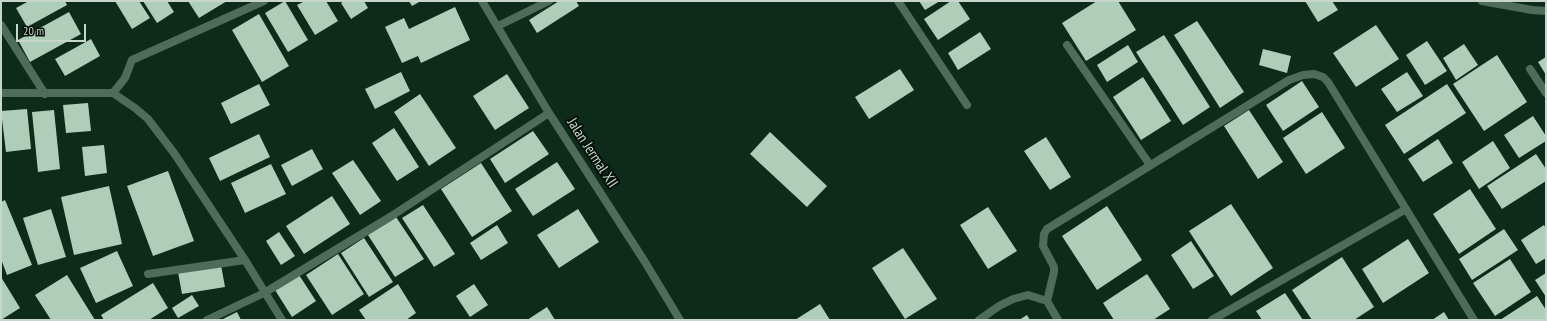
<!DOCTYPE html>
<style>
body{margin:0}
#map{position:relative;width:1547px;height:321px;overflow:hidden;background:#0e2a1b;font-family:"PT Sans Narrow",sans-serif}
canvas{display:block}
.frame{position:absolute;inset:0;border:2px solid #c6d6cc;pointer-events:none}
.scale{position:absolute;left:16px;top:24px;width:70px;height:18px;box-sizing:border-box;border:2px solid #c6d6cc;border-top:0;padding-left:5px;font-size:12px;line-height:14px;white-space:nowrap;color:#c6d6cc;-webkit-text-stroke:3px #051009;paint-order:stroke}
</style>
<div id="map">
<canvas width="1547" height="321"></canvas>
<div class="frame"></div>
<div class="scale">20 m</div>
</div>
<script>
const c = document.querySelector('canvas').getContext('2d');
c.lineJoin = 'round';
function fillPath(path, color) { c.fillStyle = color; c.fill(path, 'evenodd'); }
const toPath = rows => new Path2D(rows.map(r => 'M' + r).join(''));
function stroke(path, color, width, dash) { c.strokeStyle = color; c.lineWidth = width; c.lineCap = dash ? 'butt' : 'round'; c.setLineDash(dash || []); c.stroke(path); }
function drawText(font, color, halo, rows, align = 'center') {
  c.font = font + ' "PT Sans Narrow",sans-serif'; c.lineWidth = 4; c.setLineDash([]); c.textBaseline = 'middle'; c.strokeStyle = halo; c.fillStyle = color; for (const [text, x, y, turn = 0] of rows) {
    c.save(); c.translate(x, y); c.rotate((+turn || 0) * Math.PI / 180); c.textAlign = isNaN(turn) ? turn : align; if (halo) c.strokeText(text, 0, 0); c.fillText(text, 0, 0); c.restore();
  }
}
fillPath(toPath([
 [29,1,65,1,67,5,27,27,16,8],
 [115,1,139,1,150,18,132,29],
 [143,1,167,1,174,12,157,23],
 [188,1,227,1,199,18],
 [285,1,308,40,288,52,265,13],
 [305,1,326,1,338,21,315,35,297,5],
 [344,1,364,1,368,8,351,19,341,3],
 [409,1,421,1,412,6],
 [559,1,576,1,579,6,537,33,529,20],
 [919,1,940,1,925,10],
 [951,1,958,1,970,19,938,40,924,19],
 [1097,1,1118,1,1136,30,1086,61,1062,23],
 [1305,1,1332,1,1338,10,1318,22],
 [455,7,470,40,421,63,418,56,402,63,385,27,404,18,409,29],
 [69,12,81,34,30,62,18,40],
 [259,14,289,66,262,82,232,30],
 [1197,21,1244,92,1220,108,1174,35],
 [1376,25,1399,59,1356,87,1333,53],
 [980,32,991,49,958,70,948,53],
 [1164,35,1210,107,1183,125,1136,52],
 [91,39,100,56,65,76,55,59],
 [1427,41,1447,71,1425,85,1406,55],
 [1464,44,1478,65,1456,80,1443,58],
 [1128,45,1138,62,1107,82,1097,65],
 [1263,49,1291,56,1287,73,1259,65],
 [1497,55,1527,102,1484,131,1453,84],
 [1546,57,1546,75,1538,62],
 [900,69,914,90,869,119,855,97],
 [401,72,410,91,375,109,365,89],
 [1407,72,1423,96,1397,112,1381,89],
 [507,74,529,108,495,130,473,96],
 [1143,77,1171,121,1141,140,1113,97],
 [1302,81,1319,107,1283,131,1266,105],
 [259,84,270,105,231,124,221,103],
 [1447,84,1466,113,1404,154,1385,125],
 [420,94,456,148,429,166,394,112],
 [88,103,91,131,66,133,63,105],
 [27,109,31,149,6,152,1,111],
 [54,110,60,169,38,172,32,112],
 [1249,110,1283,162,1258,179,1224,126],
 [1322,112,1345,148,1306,174,1283,138],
 [1533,116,1546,136,1546,141,1519,158,1504,135],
 [394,128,419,167,397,181,372,143],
 [533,131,549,154,505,183,490,159],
 [770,132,827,186,807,207,750,154],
 [259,134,270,157,220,181,209,158],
 [1046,137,1071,177,1050,190,1024,151],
 [1438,139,1453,163,1423,182,1408,159],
 [1493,141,1510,168,1479,189,1462,162],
 [104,145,107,173,85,176,82,147],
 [312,149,323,169,292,186,281,165],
 [1536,154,1546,169,1546,181,1502,209,1487,186],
 [353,160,381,201,360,215,332,173],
 [557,162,575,189,533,216,515,189],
 [481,163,512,211,472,237,441,189],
 [271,164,286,194,245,213,231,183],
 [168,171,194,241,153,256,127,186],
 [109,186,122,244,74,255,61,197],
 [1470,189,1496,229,1459,254,1433,214],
 [332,196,350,224,304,254,286,226],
 [5,200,32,265,7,275,1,259,1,202],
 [1231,204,1273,268,1231,296,1189,231],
 [423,205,455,254,434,267,402,218],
 [1107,206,1142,260,1097,290,1062,236],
 [988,207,1017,251,988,269,960,225],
 [51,209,66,257,38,265,23,218],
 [578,209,599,242,559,268,537,235],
 [396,217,424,259,395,277,368,235],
 [497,225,508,243,481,260,470,243],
 [1544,225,1546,229,1546,258,1536,264,1521,240],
 [1504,229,1518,250,1472,280,1459,259],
 [279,232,295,256,281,265,266,241],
 [364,238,393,282,369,297,341,253],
 [1408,239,1429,273,1383,303,1362,269],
 [1191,241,1214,276,1193,289,1171,255],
 [903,248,937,299,905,319,872,268],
 [117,251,133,286,96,303,80,268],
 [338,254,364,294,332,315,306,275],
 [1342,257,1374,307,1354,320,1312,320,1292,290],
 [1510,259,1531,292,1495,316,1473,283],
 [221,265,225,287,182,294,178,272],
 [1546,273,1546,297,1535,280],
 [1147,274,1170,309,1153,320,1114,320,1103,303],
 [67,275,95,320,51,320,35,295],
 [299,275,316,301,292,317,275,290],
 [1,277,20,308,1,320],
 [153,283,168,308,149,320,104,320,101,315],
 [398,284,416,313,406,320,366,320,359,310],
 [474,284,488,305,470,317,456,296],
 [1285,293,1303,320,1262,320,1256,311],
 [192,295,199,306,178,318,172,308],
 [1537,296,1546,310,1546,320,1500,320],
 [820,304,830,320,795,320],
 [547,307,555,320,527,320],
 [237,312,241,320,221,320],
 [1444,312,1449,320,1432,320],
 [1027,315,1030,320,1019,320]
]), '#aeceb9');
stroke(toPath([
 [482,1,549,113,645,262,680,320],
 [898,1,967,105],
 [1482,1,1532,10,1546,11],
 [1,25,45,94],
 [498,26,549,1],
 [1067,45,1150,165],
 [1530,69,1546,93],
 [1,93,113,93,135,108,148,119,174,153,245,260,282,320],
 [113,93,125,78,132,60,264,1],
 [148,274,245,260],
 [1047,301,1054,272,1054,267,1043,246,1044,234,1047,229,1289,80,1303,75,1314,74,1323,77,1328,82,1474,320],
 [207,320,264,293,390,217,549,113],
 [979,320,999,306,1013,299,1028,295,1047,301,1058,320],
 [1212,320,1406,209]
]), '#4e6c59', 8);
drawText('15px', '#c6d6cc', '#051009', [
 ["Jalan Jermal XII",592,153,57]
]);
</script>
